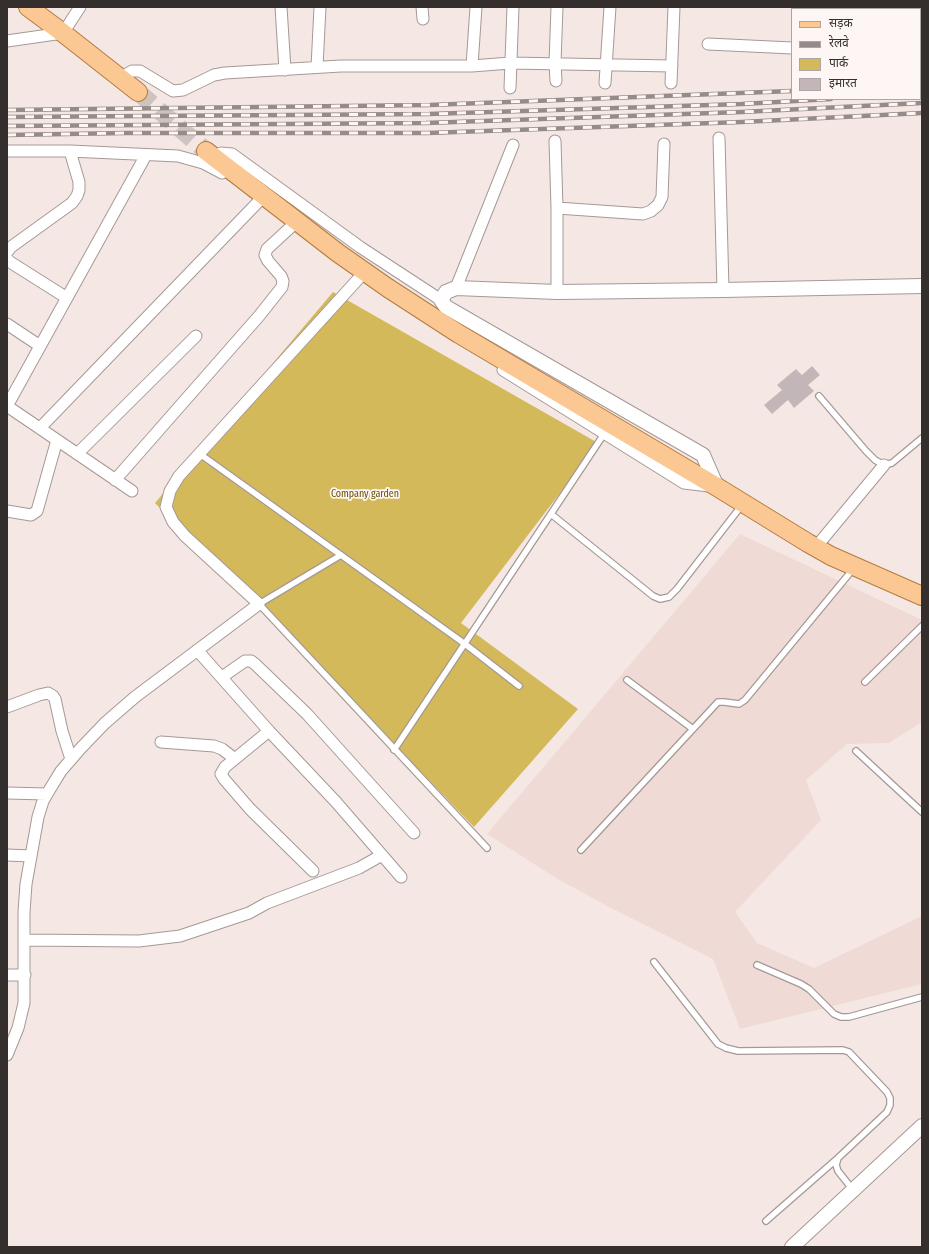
<!DOCTYPE html>
<meta charset="utf-8">
<style>
body{margin:0}
#map{position:relative;width:929px;height:1254px;overflow:hidden;background:#f5e8e4;font-family:"Fira Sans Condensed","Noto Sans Devanagari",sans-serif}
canvas{display:block}
.frame{position:absolute;inset:0;border:8px solid #342f2d;pointer-events:none}
.legend{position:absolute;left:791px;top:8px;width:130px;height:92px;box-sizing:border-box;background:#fef6f4;border:1px solid #ada6a4;margin:0;padding:5px 7px;list-style:none;font-size:12px;color:#342f2d}
.legend li{display:flex;align-items:center;gap:8px;height:20px}
.legend b{width:20px;border:1px solid #ada6a4}
</style>
<div id="map">
<canvas width="929" height="1254"></canvas>
<div class="frame"></div>
<ul class="legend">
<li><b style="height:5px;background:#fbc893"></b>सड़क</li>
<li><b style="height:5px;background:#958c89"></b>रेलवे</li>
<li><b style="height:11px;background:#d4b95b"></b>पार्क</li>
<li><b style="height:11px;background:#c3b6b8"></b>इमारत</li>
</ul>
</div>
<script>
const c = document.querySelector('canvas').getContext('2d');
c.lineJoin = 'round';
function fillPath(path, color) { c.fillStyle = color; c.fill(path, 'evenodd'); }
const toPath = rows => new Path2D(rows.map(r => 'M' + r).join(''));
function stroke(path, color, width, dash) { c.strokeStyle = color; c.lineWidth = width; c.lineCap = dash ? 'butt' : 'round'; c.setLineDash(dash || []); c.stroke(path); }
function drawText(font, color, halo, rows, align = 'center') {
  c.font = font + ' "Fira Sans Condensed",sans-serif'; c.lineWidth = 3.5; c.setLineDash([]); c.textBaseline = 'middle'; c.strokeStyle = halo; c.fillStyle = color; for (const [text, x, y, turn = 0] of rows) {
    c.save(); c.translate(x, y); c.rotate((+turn || 0) * Math.PI / 180); c.textAlign = isNaN(turn) ? turn : align; if (halo) c.strokeText(text, 0, 0); c.fillText(text, 0, 0); c.restore();
  }
}
fillPath(toPath([
 [740,534,922,620,922,722,889,743,847,744,806,780,821,820,735,912,757,943,814,968,922,916,922,984,740,1029,713,959,607,906,556,878,487,834]
]), '#f0dad6');
fillPath(toPath([
 [333,292,598,443,461,623,578,709,474,827,393,743,155,503]
]), '#d4b95b');
fillPath(toPath([
 [812,366,820,375,808,385,814,391,794,408,788,400,772,414,764,405,782,390,777,385,796,369,802,375]
]), '#c3b6b8');
stroke(toPath([
 [138,92,206,151]
]), '#cec3bf', 18, [18, 9]);
const service = toPath([
 [819,396,866,451,875,460,884,465,892,463,922,438],
 [200,454,465,644,519,686],
 [551,514,653,596,660,599,669,597,677,589,742,505],
 [341,555,259,604,487,848],
 [627,680,693,729],
 [865,682,922,626],
 [394,750,604,434],
 [856,751,922,812],
 [581,850,718,702,724,702,739,704,745,700,854,568],
 [654,962,718,1044,726,1048,738,1051,843,1050,849,1052,887,1092,890,1098,890,1105,887,1112,838,1158,836,1165,838,1171,853,1190],
 [757,965,801,984,809,989,834,1014,841,1017,849,1017,922,997],
 [766,1221,838,1158]
]);
const minor = toPath([
 [281,7,285,70],
 [422,7,423,19],
 [815,9,815,7],
 [868,9,869,7],
 [7,41,63,33,80,7],
 [708,44,792,48],
 [472,66,476,7],
 [317,67,320,7],
 [120,78,132,71,140,71,173,91,183,90,214,75,225,73,341,66,472,66,510,63,672,66],
 [556,81,555,63,557,7],
 [605,83,610,7],
 [671,83,674,7],
 [510,88,513,7],
 [719,138,723,290],
 [555,141,557,208,557,292],
 [7,151,70,151,178,156,203,163,222,173],
 [213,156,221,153,232,154,360,247,441,300],
 [557,208,643,214,651,211,658,205,662,197,664,144],
 [7,252,11,247,72,203,77,196,79,190,79,182,70,151],
 [7,259,10,262,67,298],
 [456,288,513,145],
 [7,324,40,346],
 [503,370,684,483,709,486],
 [7,406,146,155],
 [7,406,132,491],
 [40,428,260,200],
 [77,454,196,336],
 [115,480,259,316,282,287,283,281,281,276,268,261,265,255,267,249,293,225],
 [7,511,31,515,37,511,57,440],
 [816,547,884,465],
 [197,650,269,731,336,802,401,877],
 [222,677,245,661,251,661,255,664,307,714,414,833],
 [7,707,39,695,48,693,53,696,55,699,62,731,71,759],
 [269,731,225,767,221,774,224,779,250,809,313,871],
 [161,742,214,746,222,749,235,759],
 [7,793,47,794],
 [7,855,31,856],
 [24,940,139,941,180,936,249,913,267,903,359,868,382,855],
 [7,975,25,975],
 [7,1055,18,1028,24,1003,24,912,26,884,38,817,43,801,50,789,61,771,81,748,105,723,135,697,259,604,185,536,173,522,166,507,170,491,179,476,360,277]
]);
const tertiary = toPath([
 [717,487,703,455,446,307,441,300,446,292,456,288,557,292,723,290,922,286],
 [792,1247,922,1126]
]);
const primary = toPath([
 [28,7,63,33,138,92],
 [206,151,338,253,388,288,459,334,717,487,808,543,831,556,922,596]
]);
stroke(service, '#a59996', 8);
stroke(minor, '#a59996', 13);
stroke(tertiary, '#a59996', 16);
stroke(primary, '#b47b40', 20);
stroke(service, '#fff', 5.5);
stroke(minor, '#fff', 11);
stroke(tertiary, '#fff', 14);
stroke(primary, '#fbc893', 18);
const rail = toPath([
 [920,84,922,84],
 [920,94,922,94],
 [7,110,430,105,792,91],
 [7,117,429,114,742,104,831,99],
 [7,126,426,123,742,112,922,103],
 [7,135,125,133,428,133,742,122,922,113]
]);
stroke(rail, '#958c89', 4.5);
stroke(rail, '#fef6f4', 3, [9]);
drawText('10px', '#635000', '#fef6f4', [
 ["Company garden",365,494]
]);
</script>
